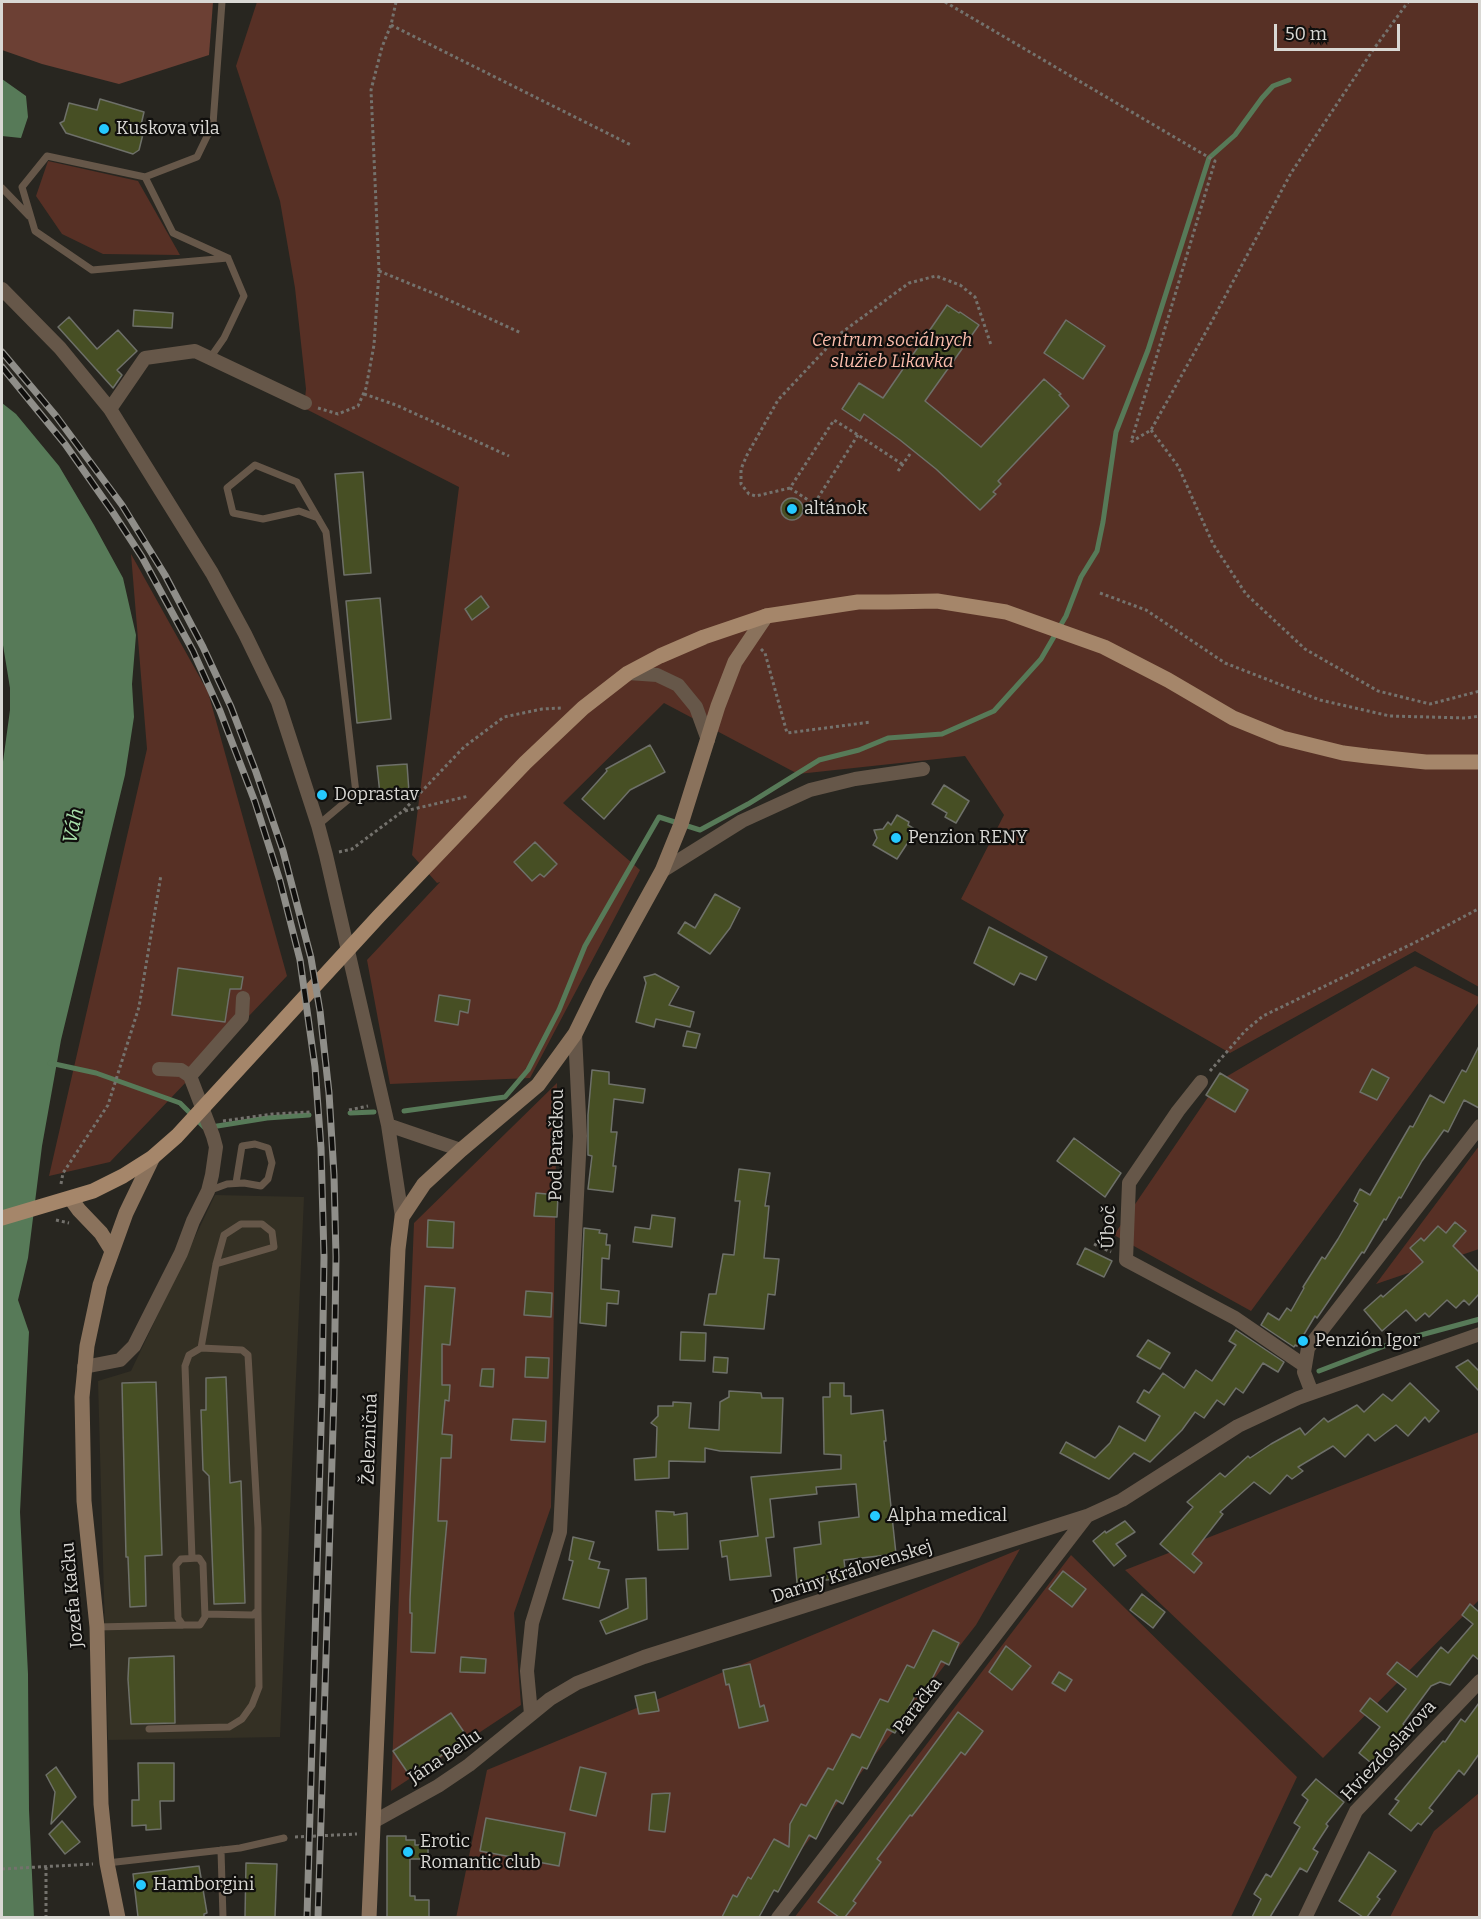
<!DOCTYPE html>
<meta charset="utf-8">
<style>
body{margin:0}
#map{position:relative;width:1481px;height:1919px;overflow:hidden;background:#282620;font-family:Bitter,serif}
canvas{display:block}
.frame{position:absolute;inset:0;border:3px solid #d9d8d4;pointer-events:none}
.scale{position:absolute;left:1274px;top:24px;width:126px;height:27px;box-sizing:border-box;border:3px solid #d9d8d4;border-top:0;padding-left:8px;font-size:18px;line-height:21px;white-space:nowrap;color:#d9d8d4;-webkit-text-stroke:4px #100f0d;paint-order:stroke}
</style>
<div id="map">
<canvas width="1481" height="1919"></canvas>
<div class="frame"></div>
<div class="scale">50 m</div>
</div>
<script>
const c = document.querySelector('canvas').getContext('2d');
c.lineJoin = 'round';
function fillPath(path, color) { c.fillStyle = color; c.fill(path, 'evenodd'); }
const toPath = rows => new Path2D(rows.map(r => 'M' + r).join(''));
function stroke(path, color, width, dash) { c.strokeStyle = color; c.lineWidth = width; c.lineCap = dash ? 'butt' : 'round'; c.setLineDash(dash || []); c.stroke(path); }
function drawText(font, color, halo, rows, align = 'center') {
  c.font = font + ' Bitter,serif'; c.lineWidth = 4.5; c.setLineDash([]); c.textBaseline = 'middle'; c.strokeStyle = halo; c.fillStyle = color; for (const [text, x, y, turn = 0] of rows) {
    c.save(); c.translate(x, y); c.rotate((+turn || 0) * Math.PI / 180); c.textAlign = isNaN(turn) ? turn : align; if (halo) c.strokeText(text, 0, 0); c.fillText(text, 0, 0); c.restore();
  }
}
fillPath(toPath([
 [215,1195,304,1197,280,1737,108,1740,98,1381,131,1371]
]), '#343024');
fillPath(toPath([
 [257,2,1479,2,1479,987,1415,951,1230,1053,961,899,1004,815,965,756,798,774,664,703,563,803,640,870,530,1078,390,1084,367,960,440,882,437,883,412,855,459,487,304,408,306,389,295,288,280,201,236,66],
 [48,161,138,181,180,255,103,254,62,234,36,196],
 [131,554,208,692,287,976,110,1162,49,1176,147,749],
 [1415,966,1479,997,1479,1002,1251,1311,1114,1235,1219,1081],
 [557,1083,551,1507,514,1613,521,1705,391,1791,414,1223],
 [1479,1146,1479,1249,1376,1284],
 [1479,1432,1479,1600,1323,1758,1125,1570],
 [1020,1549,976,1625,749,1917,456,1918,487,1770],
 [1071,1555,1297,1777,1231,1917,794,1918],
 [1479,1793,1479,1917,1390,1917,1434,1831]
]), '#573025');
fillPath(toPath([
 [2,2,213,2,209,55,119,84,42,64,2,50]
]), '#6c4034');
fillPath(toPath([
 [2,79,26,96,28,117,21,138,2,136],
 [2,403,16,414,59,466,94,525,123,578,136,635,132,684,134,717,125,775,61,1040,42,1146,28,1258,18,1300,29,1332,20,1512,28,1674,29,1810,34,1918,2,1917,2,769,10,710,10,688,2,639]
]), '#577a58');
stroke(toPath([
 [50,1063,96,1073,180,1103,205,1128,267,1118,309,1115],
 [404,1111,505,1097,528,1070,559,1010,585,946,659,817,700,830,748,804,819,760,859,750,888,738,942,734,994,711,1041,659,1066,616,1081,577,1097,551,1103,522,1116,432,1148,350,1209,158,1235,135,1262,98,1273,86,1289,80],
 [350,1113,374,1112],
 [1319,1371,1395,1342,1480,1319]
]), '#577a58', 5);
const building = toPath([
 [100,99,144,112,141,125,145,126,139,150,133,154,66,133,60,123,64,121,69,103,97,110,100,99],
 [947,305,959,313,960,312,979,325,925,401,981,447,1044,379,1061,394,1059,395,1069,406,998,481,1001,484,993,492,996,494,980,510,936,469,900,440,864,414,860,421,842,409,859,383,883,398,947,305],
 [134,310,173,313,172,328,133,326,134,310],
 [69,317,97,349,118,330,137,351,117,370,122,375,113,388,58,327,69,317],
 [1066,320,1105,346,1083,379,1044,353,1066,320],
 [363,472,371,573,344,575,335,474,363,472],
 '781 509a11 11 0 1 1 22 0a11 11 0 1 1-22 0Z',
 [481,596,489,607,472,620,465,609,481,596],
 [380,598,391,719,357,723,346,601,380,598],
 [650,745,665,772,630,790,604,819,582,799,607,771,606,769,650,745],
 [407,764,409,792,380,794,377,766,407,764],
 [944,785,969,801,956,823,945,817,947,813,932,804,944,785],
 [897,815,909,822,908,825,916,830,897,859,873,845,877,838,874,830,883,829,888,822,891,825,897,815],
 [535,842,557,864,544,877,540,874,532,881,514,862,535,842],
 [715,894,740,908,730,928,710,954,678,933,685,922,695,928,715,894],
 [989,927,1047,957,1036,980,1020,973,1014,985,974,963,989,927],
 [178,968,243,977,241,989,230,989,225,1022,172,1015,178,968],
 [655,974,679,987,669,1005,694,1012,690,1027,656,1019,654,1027,636,1022,646,983,644,977,655,974],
 [439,995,470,1000,468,1013,460,1011,458,1025,435,1021,439,995],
 [687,1031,700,1034,696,1048,683,1046,687,1031],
 [1479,1046,1479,1108,1464,1100,1448,1132,1444,1130,1422,1161,1401,1198,1399,1197,1386,1220,1384,1219,1364,1253,1362,1252,1317,1318,1315,1316,1297,1346,1295,1345,1294,1347,1261,1325,1268,1313,1279,1320,1287,1308,1291,1311,1304,1288,1303,1287,1322,1257,1325,1259,1338,1239,1358,1204,1354,1201,1360,1189,1370,1195,1410,1126,1413,1127,1430,1095,1444,1103,1462,1070,1466,1072,1479,1046],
 [1372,1069,1389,1078,1377,1100,1360,1092,1372,1069],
 [592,1070,609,1072,609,1084,645,1089,643,1103,614,1099,611,1132,617,1132,613,1166,616,1166,613,1192,588,1189,592,1156,588,1155,588,1115,592,1070],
 [1220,1073,1248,1090,1235,1112,1206,1095,1220,1073],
 [1074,1138,1121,1173,1105,1197,1057,1161,1074,1138],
 [739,1169,770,1173,765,1206,769,1206,764,1258,779,1259,775,1295,768,1294,764,1329,704,1325,709,1294,716,1294,723,1254,734,1255,740,1201,735,1201,739,1169],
 [536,1193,558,1195,557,1217,534,1216,536,1193],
 [652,1215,675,1218,672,1247,633,1242,635,1227,650,1229,652,1215],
 [428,1220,454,1222,453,1248,427,1247,428,1220],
 [1455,1222,1466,1231,1453,1246,1479,1272,1479,1294,1469,1305,1464,1300,1456,1308,1447,1300,1429,1317,1425,1313,1416,1321,1406,1310,1382,1331,1364,1310,1381,1295,1383,1297,1423,1262,1410,1248,1421,1238,1424,1241,1438,1226,1446,1233,1455,1222],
 [584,1228,600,1230,599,1233,607,1234,606,1245,610,1245,609,1259,602,1258,601,1289,619,1291,618,1304,607,1303,606,1326,580,1323,584,1228],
 [1085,1248,1112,1261,1104,1277,1077,1264,1085,1248],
 [425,1286,455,1288,450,1345,442,1344,442,1385,450,1385,449,1401,445,1400,442,1434,452,1435,451,1458,441,1458,438,1521,447,1521,435,1653,411,1652,412,1613,410,1613,410,1599,425,1286],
 [526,1291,552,1293,551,1317,524,1315,526,1291],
 [1236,1330,1284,1362,1278,1372,1263,1363,1243,1393,1236,1388,1224,1405,1217,1400,1204,1418,1195,1412,1182,1430,1150,1462,1134,1453,1109,1479,1060,1453,1066,1442,1095,1458,1110,1443,1119,1426,1145,1441,1160,1416,1137,1402,1144,1390,1149,1393,1163,1373,1184,1388,1196,1370,1212,1381,1236,1345,1229,1341,1236,1330],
 [681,1332,706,1333,705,1361,680,1360,681,1332],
 [1148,1340,1170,1353,1160,1369,1137,1356,1148,1340],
 [526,1357,549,1358,548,1378,525,1377,526,1357],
 [714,1357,728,1358,727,1373,713,1372,714,1357],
 [1468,1360,1479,1371,1479,1391,1456,1367,1468,1360],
 [482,1369,494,1369,493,1387,480,1386,482,1369],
 [226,1377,230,1483,241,1481,245,1603,214,1604,209,1476,203,1470,201,1410,206,1410,206,1378,226,1377],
 [156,1382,162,1555,145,1556,146,1606,130,1607,128,1557,126,1557,122,1383,156,1382],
 [830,1383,844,1383,844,1396,851,1396,851,1414,883,1410,886,1441,884,1441,896,1554,844,1560,846,1578,797,1583,794,1548,821,1544,819,1522,859,1517,856,1484,816,1487,817,1494,770,1499,774,1537,766,1538,771,1576,730,1580,727,1556,722,1557,720,1541,758,1536,751,1477,841,1469,841,1455,824,1454,823,1397,830,1397,830,1383],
 [1410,1383,1439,1411,1429,1422,1425,1417,1408,1436,1396,1425,1375,1441,1368,1434,1345,1457,1333,1446,1298,1467,1303,1471,1292,1479,1287,1475,1270,1494,1254,1482,1220,1512,1223,1514,1192,1554,1202,1563,1194,1573,1160,1544,1193,1507,1187,1502,1220,1473,1225,1477,1248,1456,1250,1458,1271,1444,1300,1428,1305,1435,1324,1418,1328,1422,1357,1405,1364,1412,1383,1394,1392,1401,1410,1383],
 [729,1391,761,1393,762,1398,783,1398,781,1453,720,1451,705,1448,705,1462,669,1461,669,1478,635,1480,634,1459,656,1457,657,1427,651,1423,658,1416,658,1406,673,1406,673,1402,691,1403,689,1428,719,1430,720,1402,729,1397,729,1391],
 [513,1419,546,1421,545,1442,511,1440,513,1419],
 [656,1511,674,1512,674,1515,687,1513,688,1549,658,1550,656,1511],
 [1125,1521,1135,1532,1116,1544,1126,1556,1114,1566,1093,1541,1105,1531,1106,1533,1125,1521],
 [573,1537,594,1542,589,1559,600,1562,598,1568,609,1570,599,1608,563,1599,573,1561,569,1560,573,1537],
 [1063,1571,1086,1589,1072,1607,1049,1589,1063,1571],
 [646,1578,647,1619,606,1634,600,1621,628,1608,626,1579,646,1578],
 [1142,1594,1165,1612,1153,1628,1130,1610,1142,1594],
 [1470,1604,1479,1612,1479,1660,1473,1655,1450,1685,1440,1682,1431,1686,1403,1724,1409,1729,1376,1767,1359,1753,1380,1727,1360,1711,1370,1698,1387,1712,1406,1689,1387,1674,1397,1662,1417,1677,1441,1647,1448,1653,1473,1624,1462,1615,1470,1604],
 [933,1630,959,1643,949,1665,941,1661,922,1699,915,1696,895,1733,887,1729,867,1769,862,1767,843,1804,836,1800,816,1839,809,1835,778,1892,774,1890,759,1917,722,1917,733,1895,737,1897,748,1877,751,1879,774,1839,789,1847,790,1824,801,1804,806,1806,828,1768,833,1770,852,1734,860,1738,880,1699,888,1702,907,1665,914,1668,933,1630],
 [1006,1646,1031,1666,1012,1690,989,1672,1006,1646],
 [174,1656,175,1723,131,1724,128,1679,129,1658,174,1656],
 [461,1657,486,1659,485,1673,460,1672,461,1657],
 [750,1664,760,1707,764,1705,768,1721,739,1728,729,1684,726,1685,723,1670,750,1664],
 [1059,1672,1072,1680,1065,1691,1052,1683,1059,1672],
 [655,1692,659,1711,639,1714,635,1696,655,1692],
 [1479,1703,1479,1754,1464,1775,1459,1770,1429,1808,1433,1811,1421,1825,1418,1823,1411,1831,1389,1814,1399,1801,1395,1799,1443,1741,1445,1742,1461,1719,1465,1722,1479,1703],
 [958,1712,983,1731,965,1755,961,1752,912,1816,910,1815,877,1859,881,1862,853,1901,856,1903,845,1917,839,1917,818,1902,958,1712],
 [451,1713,468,1738,410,1776,393,1751,451,1713],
 [138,1763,174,1763,174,1801,160,1801,161,1829,146,1830,146,1825,132,1826,132,1800,139,1800,138,1763],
 [56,1767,76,1797,51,1824,55,1792,46,1775,56,1767],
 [580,1767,606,1773,596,1816,570,1810,580,1767],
 [1316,1779,1344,1802,1326,1824,1328,1826,1313,1849,1318,1852,1307,1872,1300,1868,1270,1917,1252,1917,1261,1899,1254,1894,1266,1874,1271,1877,1300,1827,1294,1823,1308,1800,1302,1795,1316,1779],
 [670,1793,665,1832,649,1830,652,1794,670,1793],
 [486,1818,565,1833,559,1866,480,1851,486,1818],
 [62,1821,80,1842,65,1854,49,1834,62,1821],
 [387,1836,406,1836,406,1840,415,1840,415,1845,428,1845,428,1859,410,1859,410,1896,415,1896,415,1900,429,1900,429,1917,387,1917,387,1836],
 [1369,1852,1396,1871,1377,1897,1380,1899,1367,1917,1363,1917,1339,1901,1369,1852],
 [246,1863,277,1864,275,1917,245,1917,246,1863],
 [199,1866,207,1913,204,1914,204,1917,138,1917,133,1874,199,1866]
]);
fillPath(building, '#474f24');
stroke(building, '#6e7069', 1.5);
stroke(toPath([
 [945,2,1215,161,1131,442],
 [391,25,631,145],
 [379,271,440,296,521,333],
 [364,394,396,405,509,456],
 [318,408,338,414,358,406,366,388,374,345,379,271,371,90,382,47,391,25,396,2],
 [1151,430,1178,466,1213,544,1246,594,1305,649,1378,691,1430,704,1480,691],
 [858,435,814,504,790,488,834,420,858,435,902,464],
 [1131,442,1151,430,1212,321,1291,173,1373,50,1408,2],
 [898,471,910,454],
 [790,488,756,496,749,494,741,484,741,469,747,455,778,400,841,333,909,283,936,276,960,285,975,297,991,345],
 [1100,593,1146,610,1225,663,1320,700,1390,716,1466,718,1480,716],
 [761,649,765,653,787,733,871,722],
 [405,811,469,796],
 [339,852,352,849,403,811,464,747,504,717,542,709,561,708],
 [1210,1071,1245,1031,1263,1016,1420,940,1480,908],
 [349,1110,368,1106],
 [223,1121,273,1114,310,1112],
 [61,1184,63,1173,108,1105,139,1007,161,875],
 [56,1220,69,1223],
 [1094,1244,1111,1252],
 [295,1837,357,1834],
 [46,1867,46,1918],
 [2,1869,93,1864]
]), '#74726d', 3, [3, 3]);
stroke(toPath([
 [145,177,197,157,213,124,222,2],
 [2,188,29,216],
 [210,358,224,338,244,296,228,258,173,233,145,177,47,156,22,187,35,231,92,270,228,258],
 [318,518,299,511,263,519,233,513,227,488,255,465,297,482,326,532,356,793,318,825],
 [208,1191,227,1184,244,1183,261,1186,268,1179,272,1163,268,1148,255,1144,242,1146,236,1183],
 [201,1348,216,1264,224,1235,241,1224,262,1224,272,1232,274,1247,216,1264],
 [192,1558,185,1366,189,1355,201,1348,242,1350,248,1355,258,1528,258,1610,253,1615,205,1614],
 [97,1627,183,1625,200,1625,205,1617,203,1564,199,1558,181,1559,176,1565,178,1618,183,1625],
 [149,1729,229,1727,242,1719,252,1705,259,1687,258,1610],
 [221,1850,223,1918],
 [107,1863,240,1848,284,1838]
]), '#665749', 7);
stroke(toPath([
 [2,289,60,348,110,409,212,573,245,634,278,702,318,825,326,855,388,1125,402,1217],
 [110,409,145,358,195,351,305,403],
 [628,673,657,675,678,685,696,707,708,740],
 [662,871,742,821,810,790,855,779,923,769],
 [190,1076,242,1017,243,998],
 [1201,1082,1178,1111,1129,1183,1126,1260,1235,1318,1305,1366],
 [388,1125,461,1150],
 [84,1367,120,1360,134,1346,181,1253,193,1221,208,1191,212,1175,216,1147,213,1136,190,1076,181,1070,159,1069],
 [1312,1393,1304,1372,1308,1348,1480,1126],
 [531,1714,527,1671,532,1623,560,1532,580,1136,575,1034],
 [373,1822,438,1786,469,1765,550,1699,577,1683,644,1657,1087,1516,1122,1500,1238,1426,1298,1398,1480,1334],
 [778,1918,1087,1516],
 [1305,1918,1356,1811,1480,1681]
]), '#665749', 14);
stroke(toPath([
 [71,1199,79,1210,101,1233,111,1249],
 [118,1918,107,1863,101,1804,97,1627,84,1501,82,1397,87,1346,100,1285,126,1213,153,1157],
 [369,1918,398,1249,402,1217,424,1184,461,1150,538,1085,575,1034,599,985,662,871,681,824,718,706,735,662,766,616]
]), '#8a725c', 15);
stroke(toPath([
 [2,1218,93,1191,123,1176,153,1157,177,1136,379,916,525,763,583,708,628,673,660,656,704,637,766,616,858,602,888,602,937,601,1006,612,1104,647,1168,680,1233,718,1282,738,1343,753,1367,756,1426,762,1480,762]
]), '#a5866a', 15);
const rail = toPath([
 [2,352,56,416,122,505,165,575,203,647,231,707,256,772,283,851,311,958,320,1011,329,1093,334,1175,336,1257,334,1394,318,1918],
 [2,367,65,444,112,511,142,557,193,651,220,711,255,802,280,881,300,960,315,1067,321,1148,324,1257,322,1393,307,1918]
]);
stroke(rail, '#8f8e89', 7);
stroke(rail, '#100f0d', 4.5, [14]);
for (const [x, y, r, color] of [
 [104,129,6,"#25c9fe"],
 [792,509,6,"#25c9fe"],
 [322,795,6,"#25c9fe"],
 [896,838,6,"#25c9fe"],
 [1303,1341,6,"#25c9fe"],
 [875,1516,6,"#25c9fe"],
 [408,1852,6,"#25c9fe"],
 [141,1885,6,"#25c9fe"]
]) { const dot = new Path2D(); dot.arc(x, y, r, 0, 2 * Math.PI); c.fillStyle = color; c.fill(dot); stroke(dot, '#100f0d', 2); }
drawText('18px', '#d9d8d4', '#100f0d', [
 ["Kuskova vila",116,129],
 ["altánok",804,509],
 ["Doprastav",334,795],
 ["Penzion RENY",908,838],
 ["Penzión Igor",1315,1341],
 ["Alpha medical",887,1516],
 ["Erotic",420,1842],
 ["Romantic club",420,1863],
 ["Hamborgini",153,1885]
], 'left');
drawText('italic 18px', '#fbbdac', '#100f0d', [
 ["Centrum sociálnych",892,341],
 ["služieb Likavka",892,362]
]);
drawText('18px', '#d9d8d4', '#100f0d', [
 ["Pod Paračkou",557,1145,-89],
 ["Úboč",1109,1227,-88],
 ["Železničná",370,1439,-88],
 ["Dariny Kráľovenskej",852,1572,-18],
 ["Jozefa Kačku",73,1595,-95],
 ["Paračka",918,1706,-52],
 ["Hviezdoslavova",1389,1751,-47],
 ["Jána Bellu",445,1757,-34]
]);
drawText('italic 20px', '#a8e1aa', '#100f0d', [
 ["Váh",74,826,-78]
]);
</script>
